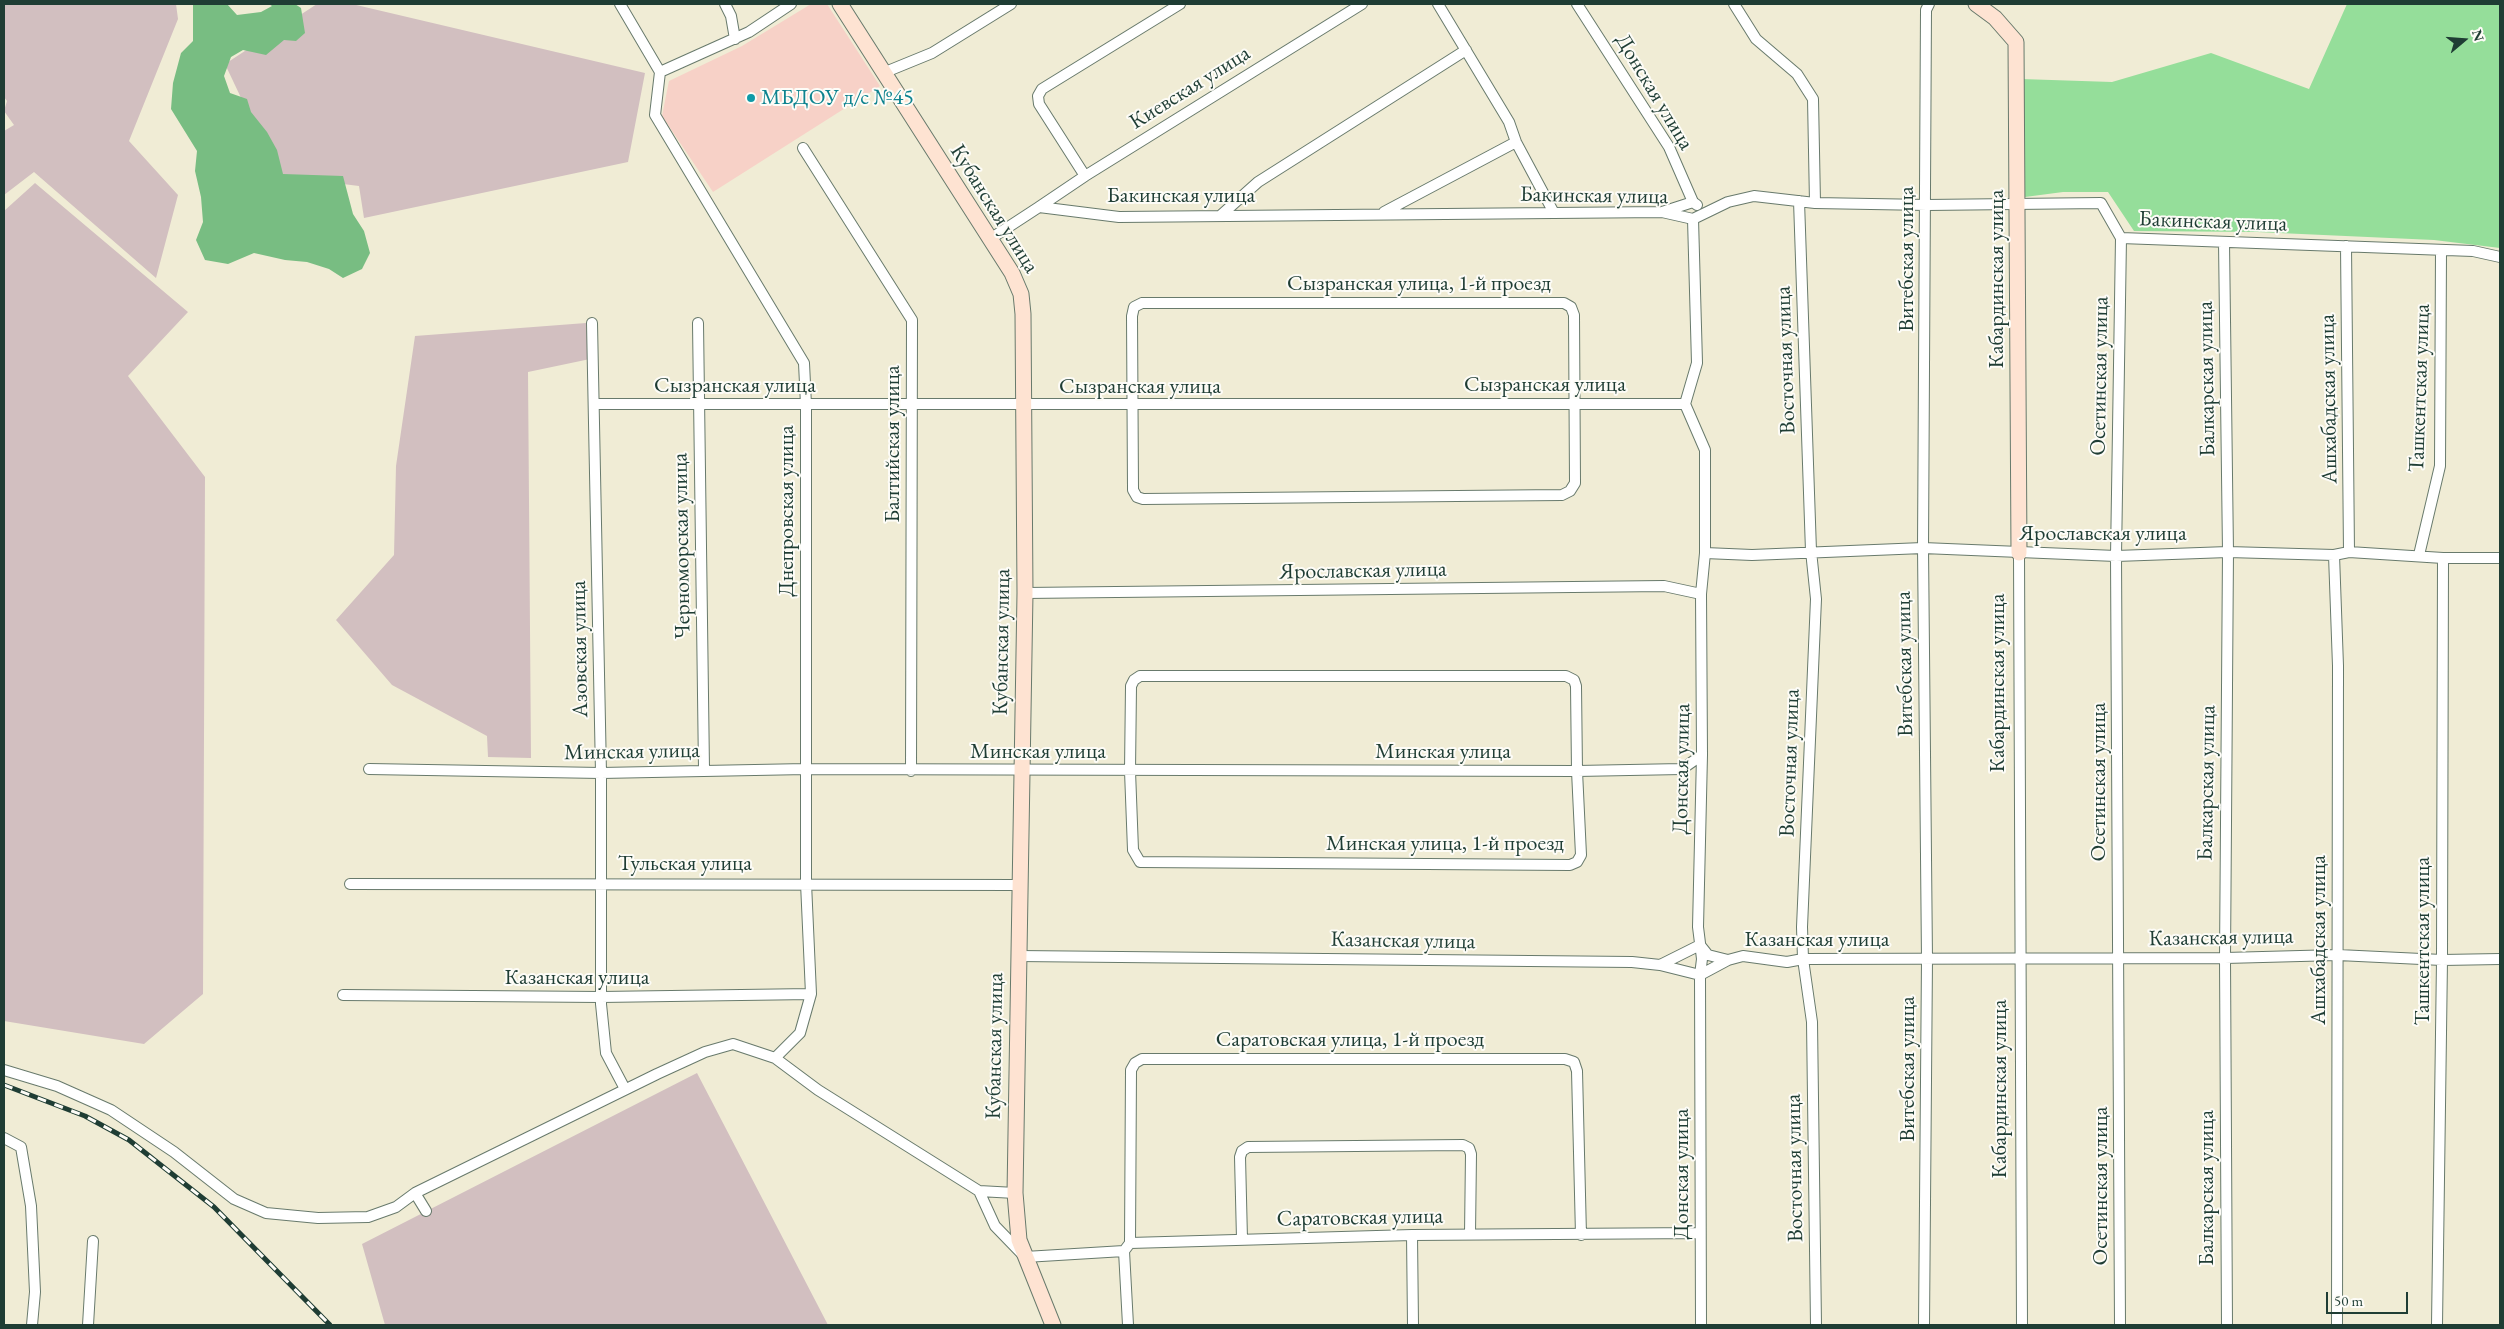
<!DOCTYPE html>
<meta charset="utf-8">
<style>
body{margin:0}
#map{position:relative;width:2504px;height:1329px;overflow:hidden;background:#f0ecd5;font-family:"EB Garamond",serif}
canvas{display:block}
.frame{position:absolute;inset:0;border:5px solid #1f3d34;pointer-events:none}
.north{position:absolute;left:2439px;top:15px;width:50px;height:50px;-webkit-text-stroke:4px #fdfcf7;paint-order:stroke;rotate:72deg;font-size:14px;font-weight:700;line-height:20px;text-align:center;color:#1f3d34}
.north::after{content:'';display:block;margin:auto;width:18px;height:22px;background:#1f3d34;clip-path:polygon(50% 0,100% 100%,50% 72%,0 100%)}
.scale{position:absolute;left:2326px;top:1292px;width:82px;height:22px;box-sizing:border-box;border:2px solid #1f3d34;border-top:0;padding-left:6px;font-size:15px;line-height:18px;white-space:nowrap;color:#1f3d34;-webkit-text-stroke:4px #fdfcf7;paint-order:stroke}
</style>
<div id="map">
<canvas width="2504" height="1329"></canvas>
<div class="frame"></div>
<div class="north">N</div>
<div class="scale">50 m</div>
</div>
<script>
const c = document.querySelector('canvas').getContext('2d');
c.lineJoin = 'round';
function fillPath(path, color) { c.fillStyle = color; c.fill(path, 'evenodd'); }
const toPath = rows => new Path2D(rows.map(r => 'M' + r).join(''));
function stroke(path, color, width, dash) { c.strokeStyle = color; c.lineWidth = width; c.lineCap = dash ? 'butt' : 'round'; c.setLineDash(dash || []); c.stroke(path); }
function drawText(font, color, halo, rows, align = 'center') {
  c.font = font + ' "EB Garamond",serif'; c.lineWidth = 4; c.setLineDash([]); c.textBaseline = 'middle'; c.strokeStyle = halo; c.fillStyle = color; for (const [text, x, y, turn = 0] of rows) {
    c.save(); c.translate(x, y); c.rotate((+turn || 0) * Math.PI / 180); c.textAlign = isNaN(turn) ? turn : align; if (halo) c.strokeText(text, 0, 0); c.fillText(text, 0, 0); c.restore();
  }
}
fillPath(toPath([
 [811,4,827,4,880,86,713,192,662,116,669,81,742,46]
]), '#f7d1c7');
fillPath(toPath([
 [4,4,176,4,178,19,129,141,178,195,156,278,34,172,4,195,4,131,14,125,4,111,7,101,4,97],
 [317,4,352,4,645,73,628,162,364,218,359,186,278,176,225,64],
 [35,183,188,312,128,376,205,477,203,994,144,1044,4,1021,4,211],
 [586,323,590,359,528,372,531,758,488,757,487,736,392,685,336,620,394,555,396,466,415,336],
 [697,1073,828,1325,385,1325,362,1244]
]), '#d2bfc0');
fillPath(toPath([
 [2347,4,2500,4,2500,248,2434,240,2257,232,2134,231,2108,192,2063,192,2025,197,2021,79,2112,82,2211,53,2309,89]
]), '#95de9a');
fillPath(toPath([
 [198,4,227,4,237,15,261,12,272,6,269,4,295,4,301,8,305,33,296,41,284,40,266,55,243,50,231,57,224,76,230,93,247,99,251,112,267,132,277,150,283,174,343,176,353,214,364,231,370,253,362,269,343,278,329,269,307,262,285,260,254,253,228,264,205,260,196,240,203,222,201,197,195,171,197,151,171,109,173,83,181,53,193,41,193,5]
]), '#78bd82');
const street = toPath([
 [620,4,660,72,655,115,804,363,806,405,806,883,811,994,800,1033,775,1058],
 [725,4,731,16,735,39],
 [1438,4,1509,122,1516,142,1554,213],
 [1577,4,1669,147,1693,202],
 [1734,4,1756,39,1797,74,1813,99,1815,203],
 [660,72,749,32,791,4],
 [883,73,932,53,1011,4],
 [803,148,912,320,911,771],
 [1085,176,1039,104,1038,96,1042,89,1180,4],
 [1799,201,1811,551,1816,599,1802,927,1803,959,1812,1022,1816,1325],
 [1039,207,1085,176,1362,4],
 [1384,212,1516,142],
 [1662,212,1693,202,1697,205],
 [1220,216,1258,182,1466,50],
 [1693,219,1697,363,1685,404,1705,450,1705,553,1701,594,1702,755,1698,927,1702,959,1700,975,1701,1325],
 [990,239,1039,207,1119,217,1662,212,1693,219,1728,202,1754,196,1815,203,1927,205,2101,203,2121,238,2473,251,2500,257],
 [2224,242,2228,552,2225,958,2227,1325],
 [2346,246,2349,552],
 [1142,303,1564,303,1571,307,1574,315,1575,483,1570,491,1562,495,1143,499,1137,497,1133,490,1132,316,1134,307,1142,303],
 [592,323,601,773,601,1004,606,1053,625,1089],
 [698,323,704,769],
 [594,404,1685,404],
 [1705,553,1752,555,1923,548,2116,556,2228,552,2334,555,2349,552,2443,558,2500,558],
 [2019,553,2022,1325],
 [2334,555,2338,666,2337,1325],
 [2419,555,2440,466,2441,250],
 [1025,593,1664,586,1701,594],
 [1140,676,1566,676,1574,680,1576,686,1577,771,1581,855,1577,862,1570,865,1140,862,1133,850,1130,771,1131,686,1134,680,1140,676],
 [369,769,601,773,806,769,1577,771,1682,769,1702,755],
 [350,884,1019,885],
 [1018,956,1632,962,1660,965,1700,975,1728,960,1743,956,1787,962,1803,959,2225,958,2338,955,2442,960,2500,959],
 [1660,965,1700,945,1708,955,1728,960],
 [343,995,601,997,811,994],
 [4,1070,57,1086,111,1110,174,1152,234,1199,266,1213,318,1218,368,1217,396,1207,415,1193],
 [4,1138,21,1147,31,1206,35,1292,32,1325],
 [979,1191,1015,1193],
 [426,1211,415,1193,657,1074,705,1052,733,1044,775,1058,818,1090,979,1191,995,1226,1025,1257,1124,1251,1130,1243,1412,1235,1700,1233],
 [1412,1235,1413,1325],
 [1242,1239,1240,1157,1242,1151,1248,1147,1463,1145,1469,1148,1471,1154,1470,1234],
 [1130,1243,1131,1070,1135,1063,1142,1059,1565,1059,1574,1062,1577,1071,1581,1235],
 [1124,1251,1128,1325],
 [88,1325,93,1241],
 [1924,1325,1927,959,1923,548,1926,10,1929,4],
 [2120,1325,2116,556,2121,238],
 [2437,1325,2442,960,2443,558]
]);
const secondary = toPath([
 [840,4,1012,273,1021,294,1023,314,1025,593,1015,1193,1019,1240,1053,1325],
 [1976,4,1995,18,2016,42,2019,553]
]);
stroke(street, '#687a6c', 12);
stroke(secondary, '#687a6c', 17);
stroke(street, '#fff', 10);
stroke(secondary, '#fee3d2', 15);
const rail = toPath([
 [4,1085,85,1116,129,1140,214,1207,330,1325]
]);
stroke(rail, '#1f3d34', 5);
stroke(rail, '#fdfcf7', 3, [9]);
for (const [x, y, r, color] of [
 [751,98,5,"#0f9aa8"]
]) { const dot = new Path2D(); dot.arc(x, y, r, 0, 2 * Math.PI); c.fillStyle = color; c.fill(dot); stroke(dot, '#fdfcf7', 2); }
drawText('22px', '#1f3d34', '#fdfcf7', [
 ["Киевская улица",1190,88,-32],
 ["Донская улица",1654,92,59],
 ["Бакинская улица",1181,196],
 ["Бакинская улица",1594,196,1],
 ["Кубанская улица",994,209,58],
 ["Бакинская улица",2213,222,2],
 ["Витебская улица",1907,259,-90],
 ["Кабардинская улица",1997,279,-90],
 ["Сызранская улица, 1-й проезд",1419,284],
 ["Восточная улица",1786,360,-92],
 ["Осетинская улица",2100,376,-89],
 ["Балкарская улица",2207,379,-91],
 ["Сызранская улица",1545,385],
 ["Сызранская улица",735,386],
 ["Сызранская улица",1140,387],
 ["Ташкентская улица",2420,388,-88],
 ["Ашхабадская улица",2329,399,-91],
 ["Балтийская улица",893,444,-90],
 ["Днепровская улица",787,511,-90],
 ["Ярославская улица",2103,534],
 ["Черноморская улица",682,546,-91],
 ["Ярославская улица",1363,571,-1],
 ["Кубанская улица",1002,642,-89],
 ["Азовская улица",580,649,-91],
 ["Витебская улица",1905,664,-91],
 ["Кабардинская улица",1998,683,-90],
 ["Минская улица",632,752,-1],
 ["Минская улица",1038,752],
 ["Минская улица",1443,752],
 ["Восточная улица",1790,763,-88],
 ["Донская улица",1682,769,-89],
 ["Осетинская улица",2099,782,-90],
 ["Балкарская улица",2207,783,-89],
 ["Минская улица, 1-й проезд",1445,844],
 ["Тульская улица",685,864],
 ["Казанская улица",2221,938,-1],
 ["Казанская улица",1817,940],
 ["Ашхабадская улица",2319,940,-90],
 ["Казанская улица",1403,941,1],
 ["Ташкентская улица",2423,941,-90],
 ["Казанская улица",577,978],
 ["Саратовская улица, 1-й проезд",1350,1040],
 ["Кубанская улица",995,1046,-89],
 ["Витебская улица",1908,1069,-90],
 ["Кабардинская улица",2000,1089,-90],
 ["Восточная улица",1795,1168,-91],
 ["Донская улица",1682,1174,-90],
 ["Осетинская улица",2101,1186,-90],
 ["Балкарская улица",2207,1188,-90],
 ["Саратовская улица",1360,1218,-1]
]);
drawText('22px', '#0d838f', '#fdfcf7', [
 ["МБДОУ д/с №45",761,98]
], 'left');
</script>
